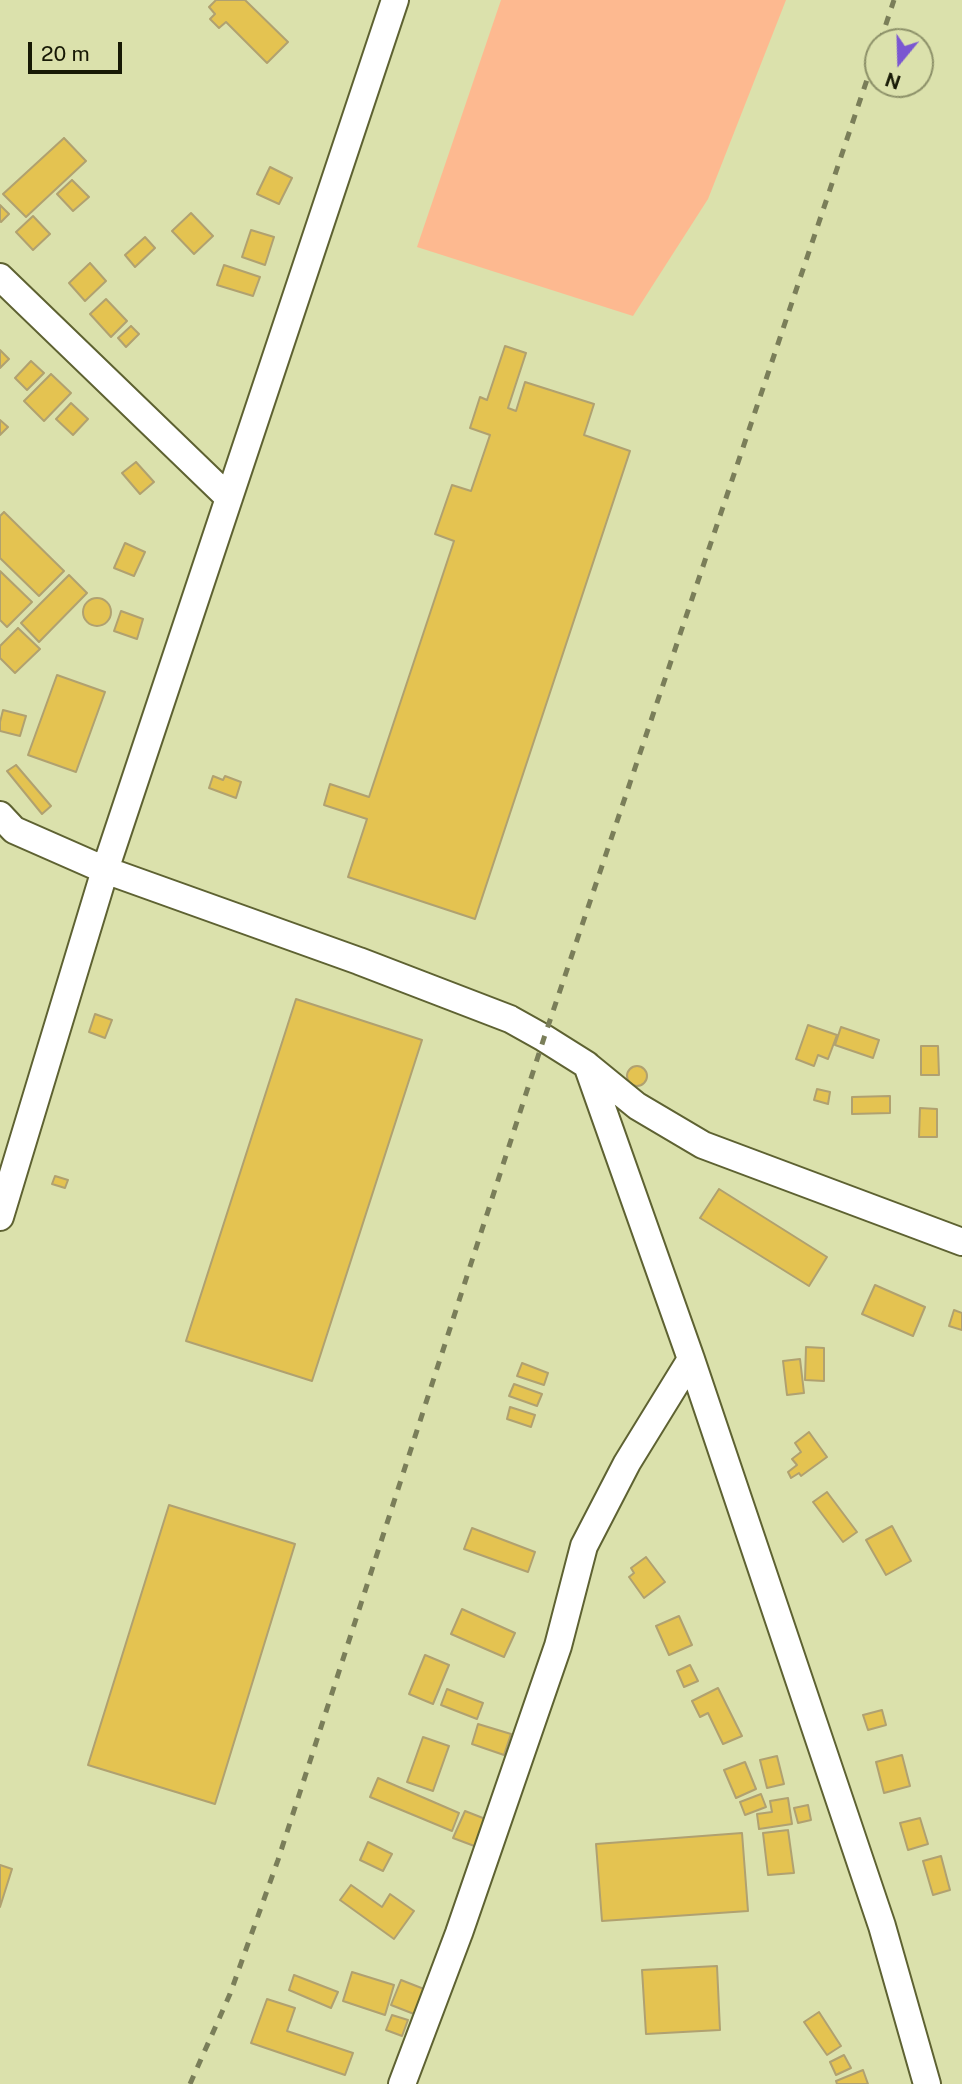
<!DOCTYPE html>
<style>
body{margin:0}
#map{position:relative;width:962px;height:2084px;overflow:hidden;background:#dbe1ac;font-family:"Public Sans",sans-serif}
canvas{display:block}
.north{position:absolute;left:864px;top:28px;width:70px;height:70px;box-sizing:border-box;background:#dbe1ac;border:2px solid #8d9169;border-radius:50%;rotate:199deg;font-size:19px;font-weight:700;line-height:28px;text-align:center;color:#171905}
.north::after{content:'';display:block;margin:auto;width:24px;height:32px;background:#7a57d1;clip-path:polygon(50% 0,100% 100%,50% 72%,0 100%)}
.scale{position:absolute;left:28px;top:42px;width:94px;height:32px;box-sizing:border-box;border:4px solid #171905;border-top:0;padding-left:9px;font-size:21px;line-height:24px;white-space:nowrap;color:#171905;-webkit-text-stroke:5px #dbe1ac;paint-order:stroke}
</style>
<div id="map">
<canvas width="962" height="2084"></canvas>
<div class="north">N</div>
<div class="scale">20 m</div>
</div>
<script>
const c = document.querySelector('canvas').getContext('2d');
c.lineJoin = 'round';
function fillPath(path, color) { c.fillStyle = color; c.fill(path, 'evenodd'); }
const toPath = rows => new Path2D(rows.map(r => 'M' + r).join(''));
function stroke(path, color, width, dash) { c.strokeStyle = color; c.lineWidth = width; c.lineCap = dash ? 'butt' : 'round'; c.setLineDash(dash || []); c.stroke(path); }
fillPath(toPath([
 [501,0,786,0,708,199,633,316,417,247]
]), '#fdb990');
const building = toPath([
 [216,0,245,0,288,42,267,63,226,22,219,28,210,19,215,14,209,7,216,0],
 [64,138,86,161,26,217,3,194,64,138],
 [270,167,292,178,279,204,257,194,270,167],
 [72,180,89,197,73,211,57,194,72,180],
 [0,205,9,214,1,222,0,221,0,205],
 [191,213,213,236,194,254,172,231,191,213],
 [33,216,50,234,33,250,16,232,33,216],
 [251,230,274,237,265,265,242,257,251,230],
 [145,237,155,248,135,267,125,255,145,237],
 [90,263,106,281,85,301,69,283,90,263],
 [224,265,260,277,253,296,217,285,224,265],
 [106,299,127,321,111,337,90,314,106,299],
 [131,326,139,334,126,347,118,338,131,326],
 [505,346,526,353,508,408,516,411,525,382,594,404,584,435,630,451,475,919,348,877,367,819,324,805,330,784,369,797,454,541,435,534,452,485,471,491,490,435,470,428,480,397,487,400,505,346],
 [0,350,9,359,0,368,0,350],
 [31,361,44,373,27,390,15,378,31,361],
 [51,374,71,393,44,421,24,401,51,374],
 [71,403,88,419,73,435,56,419,71,403],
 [0,420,8,427,0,435,0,420],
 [136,462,154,482,140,494,122,473,136,462],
 [4,512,64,571,39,596,0,558,0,516,4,512],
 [125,543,145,552,134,576,114,568,125,543],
 [0,571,32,602,7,627,0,620,0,571],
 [69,575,87,593,39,642,21,623,69,575],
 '83 612a14 14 0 1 1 28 0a14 14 0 1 1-28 0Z',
 [121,611,143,619,137,639,114,631,121,611],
 [18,628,40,649,15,673,0,658,0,646,18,628],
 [57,675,105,692,76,772,28,755,57,675],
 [3,710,26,716,20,736,0,731,0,722,3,710],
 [16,765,51,806,42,814,7,771,16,765],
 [213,776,223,780,225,776,241,782,236,798,209,788,213,776],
 [296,999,422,1040,312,1381,186,1341,296,999],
 [95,1014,112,1020,105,1038,89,1032,95,1014],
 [808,1025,837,1035,828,1059,818,1055,814,1066,796,1059,808,1025],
 [841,1027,879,1040,873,1058,835,1045,841,1027],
 [921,1046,938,1046,939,1075,921,1075,921,1046],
 '627 1076a10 10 0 1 1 20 0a10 10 0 1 1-20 0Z',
 [817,1089,830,1092,828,1104,814,1100,817,1089],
 [890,1096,890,1113,852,1114,852,1097,890,1096],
 [920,1108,937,1109,937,1137,919,1137,920,1108],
 [55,1176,68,1180,65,1188,52,1184,55,1176],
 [719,1189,827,1257,809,1286,700,1218,719,1189],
 [875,1285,925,1307,913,1336,862,1314,875,1285],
 [954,1310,962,1313,962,1330,949,1326,954,1310],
 [806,1347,824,1348,824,1381,805,1380,806,1347],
 [800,1359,804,1393,787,1395,783,1361,800,1359],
 [522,1363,548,1373,544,1385,517,1376,522,1363],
 [514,1384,542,1394,537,1406,509,1396,514,1384],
 [510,1407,535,1415,531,1427,507,1419,510,1407],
 [809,1432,827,1457,801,1476,799,1473,791,1478,788,1472,797,1465,792,1459,801,1452,795,1443,809,1432],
 [827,1492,857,1532,843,1542,813,1502,827,1492],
 [169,1505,295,1544,215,1804,88,1765,169,1505],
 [892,1526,911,1561,886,1575,866,1540,892,1526],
 [472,1528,535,1552,528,1572,464,1549,472,1528],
 [646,1557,665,1582,644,1598,629,1577,634,1573,631,1568,646,1557],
 [462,1609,515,1633,504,1657,451,1634,462,1609],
 [679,1616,692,1645,669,1655,656,1626,679,1616],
 [425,1655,449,1665,433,1704,409,1694,425,1655],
 [690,1665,698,1681,684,1687,677,1671,690,1665],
 [718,1688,742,1736,723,1744,708,1713,700,1717,692,1701,718,1688],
 [447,1689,483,1703,477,1719,441,1705,447,1689],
 [882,1710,886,1725,868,1730,863,1715,882,1710],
 [478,1724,511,1734,504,1755,472,1744,478,1724],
 [423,1737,449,1746,433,1791,407,1782,423,1737],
 [902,1755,910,1786,884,1793,876,1762,902,1755],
 [777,1756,784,1784,767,1788,760,1760,777,1756],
 [745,1762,756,1789,736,1798,724,1770,745,1762],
 [378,1778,459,1813,452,1831,370,1797,378,1778],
 [761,1794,766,1807,745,1815,740,1802,761,1794],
 [788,1798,792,1824,759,1829,757,1814,772,1812,770,1801,788,1798],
 [808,1805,811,1820,798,1823,794,1808,808,1805],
 [465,1811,488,1820,477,1847,453,1838,465,1811],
 [920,1818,928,1844,908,1850,900,1823,920,1818],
 [788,1830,794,1873,768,1875,763,1833,788,1830],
 [742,1833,748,1911,602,1921,596,1844,742,1833],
 [368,1842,392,1854,383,1871,360,1860,368,1842],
 [941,1856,950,1890,933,1895,923,1861,941,1856],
 [0,1865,12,1869,0,1907,0,1865],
 [351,1885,382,1907,390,1894,414,1911,394,1939,340,1900,351,1885],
 [717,1966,720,2030,646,2034,642,1970,717,1966],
 [352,1972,394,1985,385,2015,343,2001,352,1972],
 [294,1975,338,1992,331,2008,289,1990,294,1975],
 [401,1980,424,1989,414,2014,391,2005,401,1980],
 [267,1999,295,2008,287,2031,353,2053,345,2075,251,2043,267,1999],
 [819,2012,841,2046,827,2055,804,2022,819,2012],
 [392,2015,408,2020,402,2036,386,2030,392,2015],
 [844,2055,851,2068,836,2075,830,2062,844,2055],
 [863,2070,868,2084,837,2084,836,2081,863,2070]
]);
fillPath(building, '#e4c351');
stroke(building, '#b0a170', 2);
const minor = toPath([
 [0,277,229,498],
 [0,815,14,830,105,870,359,961,510,1019,544,1038,587,1065,691,1359,882,1926,927,2084],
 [588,1066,637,1106,703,1145,962,1242],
 [0,1217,105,870,395,0],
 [402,2084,459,1933,558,1646,584,1546,627,1463,691,1359]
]);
stroke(minor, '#5e6232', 30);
stroke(minor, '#fff', 26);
stroke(toPath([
 [880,42,894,0],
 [190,2084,230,1994,278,1860,544,1038,878,47]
]), '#7a7e59', 5, [9, 9]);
</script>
